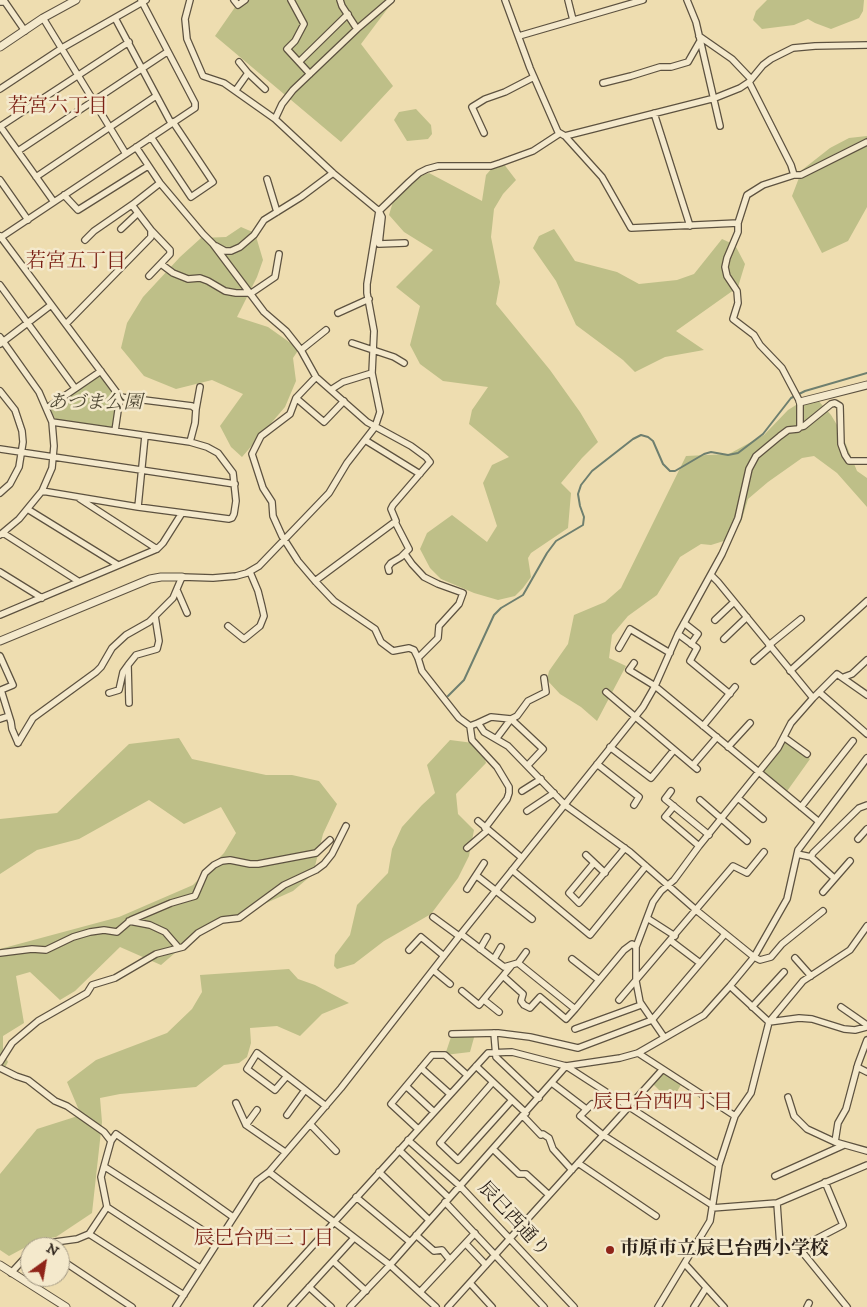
<!DOCTYPE html>
<meta charset="utf-8">
<style>
body{margin:0}
#map{position:relative;width:867px;height:1307px;overflow:hidden;background:#eeddb0;font-family:"IM FELL DW Pica",serif}
canvas{display:block}
.north{position:absolute;left:20px;top:1237px;width:50px;height:50px;box-sizing:border-box;background:#f4e9cc;border:1px solid #a49a85;border-radius:50%;rotate:32deg;font-size:14px;font-weight:700;line-height:20px;text-align:center;color:#2d231b}
.north::after{content:'';display:block;margin:auto;width:18px;height:22px;background:#8f2418;clip-path:polygon(50% 0,100% 100%,50% 72%,0 100%)}
</style>
<div id="map">
<canvas width="867" height="1307"></canvas>
<div class="north">N</div>
</div>
<script>
const c = document.querySelector('canvas').getContext('2d');
c.lineJoin = 'round';
function fillPath(path, color) { c.fillStyle = color; c.fill(path, 'evenodd'); }
const toPath = rows => new Path2D(rows.map(r => 'M' + r).join(''));
function stroke(path, color, width, dash) { c.strokeStyle = color; c.lineWidth = width; c.lineCap = dash ? 'butt' : 'round'; c.setLineDash(dash || []); c.stroke(path); }
function drawText(font, color, halo, rows, align = 'center') {
  c.font = font + ' "IM FELL DW Pica","Noto Serif JP",serif'; c.lineWidth = 5; c.setLineDash([]); c.textBaseline = 'middle'; c.strokeStyle = halo; c.fillStyle = color; for (const [text, x, y, turn = 0] of rows) {
    c.save(); c.translate(x, y); c.rotate((+turn || 0) * Math.PI / 180); c.textAlign = isNaN(turn) ? turn : align; if (halo) c.strokeText(text, 0, 0); c.fillText(text, 0, 0); c.restore();
  }
}
fillPath(toPath([
 [240,0,394,0,361,44,393,86,341,142,215,36],
 [767,0,864,0,863,11,859,18,831,29,815,23,808,19,794,25,762,29,753,20,756,11],
 [416,109,431,125,432,134,428,139,407,141,394,120,399,112],
 [867,136,867,207,848,241,822,253,792,196,802,170,830,148,849,138],
 [500,159,516,180,503,194,494,209,491,237,500,282,496,304,550,370,580,412,598,442,582,458,561,483,571,493,568,528,531,553,528,558,531,577,523,588,515,596,498,600,474,593,441,579,430,568,420,549,427,533,452,515,487,542,497,526,483,483,492,465,509,457,469,424,472,410,488,387,443,381,420,364,410,345,420,306,396,287,433,250,404,232,389,215,395,195,409,180,429,173,482,201,486,175],
 [241,227,255,233,263,260,257,277,237,317,268,327,299,349,293,358,296,381,285,407,242,457,231,447,220,426,243,394,212,380,176,389,144,376,121,348,127,323,143,297,180,257,201,238,226,237],
 [554,229,575,261,617,272,639,284,677,280,694,274,722,239,735,245,745,264,738,287,676,331,704,350,665,357,635,372,623,360,576,325,556,281,533,248,539,236],
 [99,376,102,376,117,397,113,427,111,428,56,420,51,411,52,407],
 [816,398,831,415,840,430,857,471,867,478,867,507,837,473,814,456,802,458,768,482,748,499,741,522,727,540,711,545,701,544,680,557,657,595,628,616,612,635,609,658,626,666,597,721,581,707,560,694,547,680,549,671,568,644,574,615,605,602,621,588,686,456,729,454,764,435,788,410,804,400],
 [179,738,192,759,266,775,292,775,319,781,337,804,323,834,313,874,293,891,197,934,161,965,120,947,75,991,60,1000,30,972,16,976,24,1023,3,1036,3,1052,8,1062,3,1071,0,1072,0,949,119,917,193,885,224,853,236,833,221,807,184,824,149,800,79,839,37,850,0,874,0,819,57,813,129,744],
 [785,738,810,759,785,794,758,772],
 [450,740,481,744,486,763,456,794,458,814,474,830,469,856,458,878,431,914,384,941,354,964,337,969,334,966,335,955,350,935,357,905,388,873,392,849,402,827,422,805,435,793,427,765],
 [289,969,298,979,315,985,349,1003,322,1014,300,1036,277,1026,250,1028,251,1043,247,1057,239,1063,224,1065,196,1087,120,1094,100,1098,102,1122,92,1213,56,1237,39,1240,9,1256,0,1250,0,1174,37,1129,81,1115,67,1082,96,1060,167,1033,192,1009,202,992,200,975],
 [452,1034,475,1034,470,1052,445,1055],
 [662,1070,682,1083,671,1102,651,1082]
]), '#bebf88');
stroke(toPath([
 [448,696,464,680,494,615,501,608,523,595,547,553,556,541,583,525,584,517,580,506,578,494,581,485,592,471,633,439,641,435,648,437,653,441,663,464,670,471,675,471,704,454,711,452,728,455,738,453,763,434,791,398,805,391,867,373]
]), '#6e7f6f', 2);
const minor = toPath([
 [190,0,185,19,187,39,203,76,224,83,275,119,333,173,379,211,382,217,379,244,405,243],
 [234,0,238,5,245,0],
 [291,0,304,24,295,41,287,49,310,74],
 [340,0,342,6,357,29],
 [505,0,530,68,558,132,565,136,715,98,740,88,749,82,763,65,771,59,793,48,815,46,867,45],
 [568,0,573,20],
 [687,0,696,22,720,126],
 [0,2,5,2,25,31],
 [43,18,126,154],
 [115,18,171,123],
 [519,36,643,0],
 [699,36,732,59,751,79],
 [239,62,248,73,265,89],
 [299,62,348,14],
 [749,82,791,165,794,175,801,175,867,142],
 [603,83,631,76,660,67,671,67,688,62,700,41],
 [0,89,62,48,146,0],
 [236,90,248,73],
 [654,113,690,226],
 [275,119,282,104,293,90,357,29,391,0],
 [0,126,54,202],
 [1,126,129,42],
 [484,133,472,107,485,99,505,92,534,77],
 [565,136,602,177,631,228,738,223],
 [151,137,191,197,213,182,173,122],
 [136,147,160,183,203,234,213,244,264,312,286,331,301,350,316,377,367,422,411,446,426,457,430,462,393,505,391,509,396,521,315,581],
 [18,151,167,52],
 [36,177,156,96],
 [267,179,277,212],
 [0,180,28,220],
 [64,195,78,210,148,166],
 [121,229,138,213],
 [0,236,120,397,115,431],
 [0,238,195,108,195,103,141,0],
 [85,240,94,231,133,204],
 [216,246,225,251,231,251,240,247,254,235,264,220,301,197,333,173],
 [161,264,173,273,188,279,200,278,208,281,225,291,236,293,249,293],
 [149,276,170,254,170,250,151,230],
 [0,285,75,388],
 [250,294,275,277,279,254],
 [338,313,369,299],
 [66,324,151,237,151,230,132,205,160,183],
 [0,337,39,392,52,422,54,446,52,468,42,491,19,519,0,535],
 [352,343,394,357,404,363],
 [0,344,51,305],
 [301,350,326,330],
 [316,377,296,398,324,422,344,401],
 [332,389,343,382,372,373],
 [0,391,15,410,22,431,23,442,19,467,10,484,0,493],
 [120,397,192,406,196,409,195,423,190,442],
 [296,398,290,414,261,436,252,454,263,488,272,502,273,516,282,536,298,561,315,581,334,601,375,629,381,642,393,651,409,648,414,650,418,658,422,671,459,718,470,726,478,723,484,732,508,746,565,805,630,852,696,910,754,957,760,960,771,957,782,944,823,911],
 [47,408,101,371],
 [196,409,200,387],
 [800,427,804,426,831,404,835,403,840,406,841,444,845,455,849,461,867,461],
 [365,440,420,474],
 [0,449,235,484],
 [42,491,138,507,229,519,232,518,234,514,236,501,233,473,218,453,207,447,190,442,52,422],
 [80,499,157,549],
 [138,507,145,436],
 [29,510,118,565],
 [3,533,78,581],
 [405,554,412,564,424,577,438,584,463,593,459,604,439,626,438,638,418,658],
 [389,571,388,567,391,563,401,557,409,549,395,522],
 [0,572,42,598],
 [711,575,718,582,813,698],
 [177,590,187,613],
 [0,615,157,549,163,543,182,513],
 [715,620,734,602],
 [684,623,698,634,691,644],
 [228,626,244,639,260,626,264,616,262,607,258,591,250,572],
 [678,634,697,648,690,661,730,694],
 [724,639,747,617],
 [769,645,801,619],
 [619,648,630,629,670,653],
 [0,656,13,685,1,690,11,722,12,729,18,743],
 [754,661,771,646],
 [634,663,629,670,655,686,818,821],
 [790,671,867,601],
 [844,677,852,674,867,660],
 [606,692,697,769],
 [819,692,867,734],
 [109,693,119,690,123,672,128,665],
 [129,703,128,665,136,655,157,649,159,641,155,616],
 [0,719,9,716],
 [478,723,491,717,511,719,517,716,528,701,546,692,544,678],
 [470,726,472,740,497,767,509,787,509,793,507,799,485,828],
 [703,726,735,687],
 [785,738,807,754],
 [496,739,511,719,543,749,528,765],
 [18,743,33,718,96,672,101,667,112,648,126,635,149,622,173,598,182,577,213,578,236,576,247,573,259,566,329,493,347,463,375,427,380,412,372,373,374,331,367,293,367,284,379,211,409,182,419,173,427,169,438,166,491,166,500,163,533,151,559,134],
 [610,747,651,778,674,750],
 [728,747,750,723],
 [597,764,639,797,634,805],
 [693,765,717,737],
 [522,791,541,779],
 [671,791,665,799,709,835],
 [738,798,763,819],
 [700,800,747,841],
 [674,806,665,817,699,846],
 [801,807,853,741],
 [527,811,554,793],
 [478,821,522,858],
 [858,839,867,829],
 [467,848,488,830],
 [797,854,811,857,834,878],
 [586,855,605,873],
 [811,857,813,853,859,808,867,805],
 [594,863,569,893,579,903,625,848],
 [512,870,590,935,646,866],
 [477,876,532,919],
 [467,889,484,863],
 [823,892,850,861],
 [433,917,459,936],
 [647,918,675,936],
 [129,921,150,925,165,932,178,947],
 [461,934,504,967,518,963,575,1009,624,950,632,944,636,947,636,981,640,1002,664,1037],
 [671,941,700,963],
 [636,947,653,902,661,891,674,880,699,846,778,748,791,723,813,698,837,674,867,695],
 [480,949,487,937],
 [409,950,421,937,444,956],
 [0,953,32,949,46,950,73,937,90,932,104,930,117,932,131,920,171,903,195,896,205,873,214,865,222,861,230,860,250,864,258,864,316,853,330,840],
 [795,958,811,976],
 [494,959,501,947],
 [572,959,599,980],
 [518,963,526,952],
 [433,970,450,984],
 [503,976,523,994,521,1001,524,1005,530,1008,540,997,566,1019,575,1009],
 [730,986,769,1022],
 [462,991,479,1005,512,965],
 [484,1000,499,1012],
 [619,1000,733,866,747,873,764,852],
 [752,1007,784,972],
 [841,1007,867,1025],
 [769,1022,799,1018,812,1019,844,1029,855,1030,867,1027],
 [575,1029,641,1005],
 [494,1033,496,1057,539,1098],
 [452,1034,498,1033,530,1037,578,1048,652,1020,725,934],
 [638,1053,735,1116],
 [0,1062,12,1043,38,1021,87,993,92,985,115,978,156,954,183,947,198,933,222,920,239,918,284,885,316,870,324,864,332,854,346,826],
 [476,1066,526,1113],
 [857,1067,867,1072],
 [0,1068,16,1076,28,1080,55,1101,67,1106,104,1132,111,1141],
 [421,1068,450,1094],
 [287,1076,275,1090,247,1069,257,1053,326,1106],
 [493,1082,440,1143,458,1160,512,1100],
 [552,1083,586,1109],
 [406,1086,434,1112],
 [788,1097,794,1116,807,1129,835,1142,867,1151],
 [236,1103,246,1125,285,1152],
 [592,1104,580,1116,603,1135,712,1205],
 [287,1115,305,1090],
 [523,1116,541,1135,543,1134,549,1138,553,1149,572,1170],
 [310,1124,336,1151],
 [246,1125,257,1110],
 [418,1129,391,1104,432,1055,445,1055,467,1075],
 [408,1140,460,1186,574,1307],
 [835,1142,838,1123,846,1109,858,1064,867,1040],
 [493,1149,519,1174,526,1174,549,1195],
 [399,1150,449,1198],
 [578,1163,656,1216],
 [105,1167,218,1240],
 [269,1172,390,1265,436,1307],
 [379,1172,429,1220],
 [775,1176,844,1145],
 [825,1182,843,1225,799,1248,847,1307],
 [356,1197,410,1242],
 [445,1202,544,1307],
 [777,1203,780,1246,783,1250,787,1250,798,1243],
 [107,1207,200,1268],
 [712,1208,777,1203,867,1165],
 [89,1234,184,1295],
 [416,1235,434,1251,442,1250,450,1260],
 [466,1244,486,1265],
 [48,1247,55,1242,77,1239,89,1234,107,1207,101,1177,111,1141,116,1134,233,1217],
 [60,1259,132,1307],
 [333,1261,366,1291],
 [685,1264,724,1307],
 [11,1273,23,1260,30,1256],
 [470,1283,492,1307],
 [309,1287,331,1307],
 [420,1292,475,1233],
 [176,1307,257,1181,269,1172,341,1088,461,934,643,707,655,686,678,634,722,554,738,518,749,469,756,456,780,436,788,430,798,429,800,427,800,402,782,368,760,345,754,335,733,319,738,303,737,291,727,276,725,267,727,258,738,232,738,223,747,195,763,185,794,175],
 [257,1307,488,1053,512,1052,566,1066,620,1058,638,1053,704,1015,730,986,754,957,787,899,798,850,867,758],
 [291,1307,354,1238],
 [350,1307,390,1265,566,1066,719,1165],
 [448,1307,662,1070],
 [658,1307,710,1221,719,1165,735,1116,751,1093,769,1022,803,981,850,950,867,926],
 [694,1307,706,1288],
 [807,1307,809,1303]
]);
const tertiary = toPath([
 [0,47,43,18,76,0],
 [800,402,867,385],
 [0,641,150,579,161,577,182,577],
 [0,1265,66,1307]
]);
stroke(minor, '#5d5240', 8);
stroke(tertiary, '#5d5240', 9);
stroke(minor, '#f4e9cc', 5.5);
stroke(tertiary, '#f4e9cc', 7);
for (const [x, y, r, color] of [
 [610,1250,5,"#8f2418"]
]) { const dot = new Path2D(); dot.arc(x, y, r, 0, 2 * Math.PI); c.fillStyle = color; c.fill(dot); stroke(dot, '#f4e9cc', 2); }
drawText('italic 19px', '#514a36', '#f4e9cc', [
 ["あづま公園",95,404]
]);
drawText('19px', '#2d231b', '#f4e9cc', [
 ["辰巳西通り",513,1220,47]
]);
drawText('bold 19px', '#2d231b', '#f4e9cc', [
 ["市原市立辰巳台西小学校",620,1250]
], 'left');
drawText('20px', '#7a1f14', '#f4e9cc', [
 ["若宮六丁目",58,108],
 ["若宮五丁目",76,263],
 ["辰巳台西四丁目",663,1104],
 ["辰巳台西三丁目",264,1240]
]);
</script>
